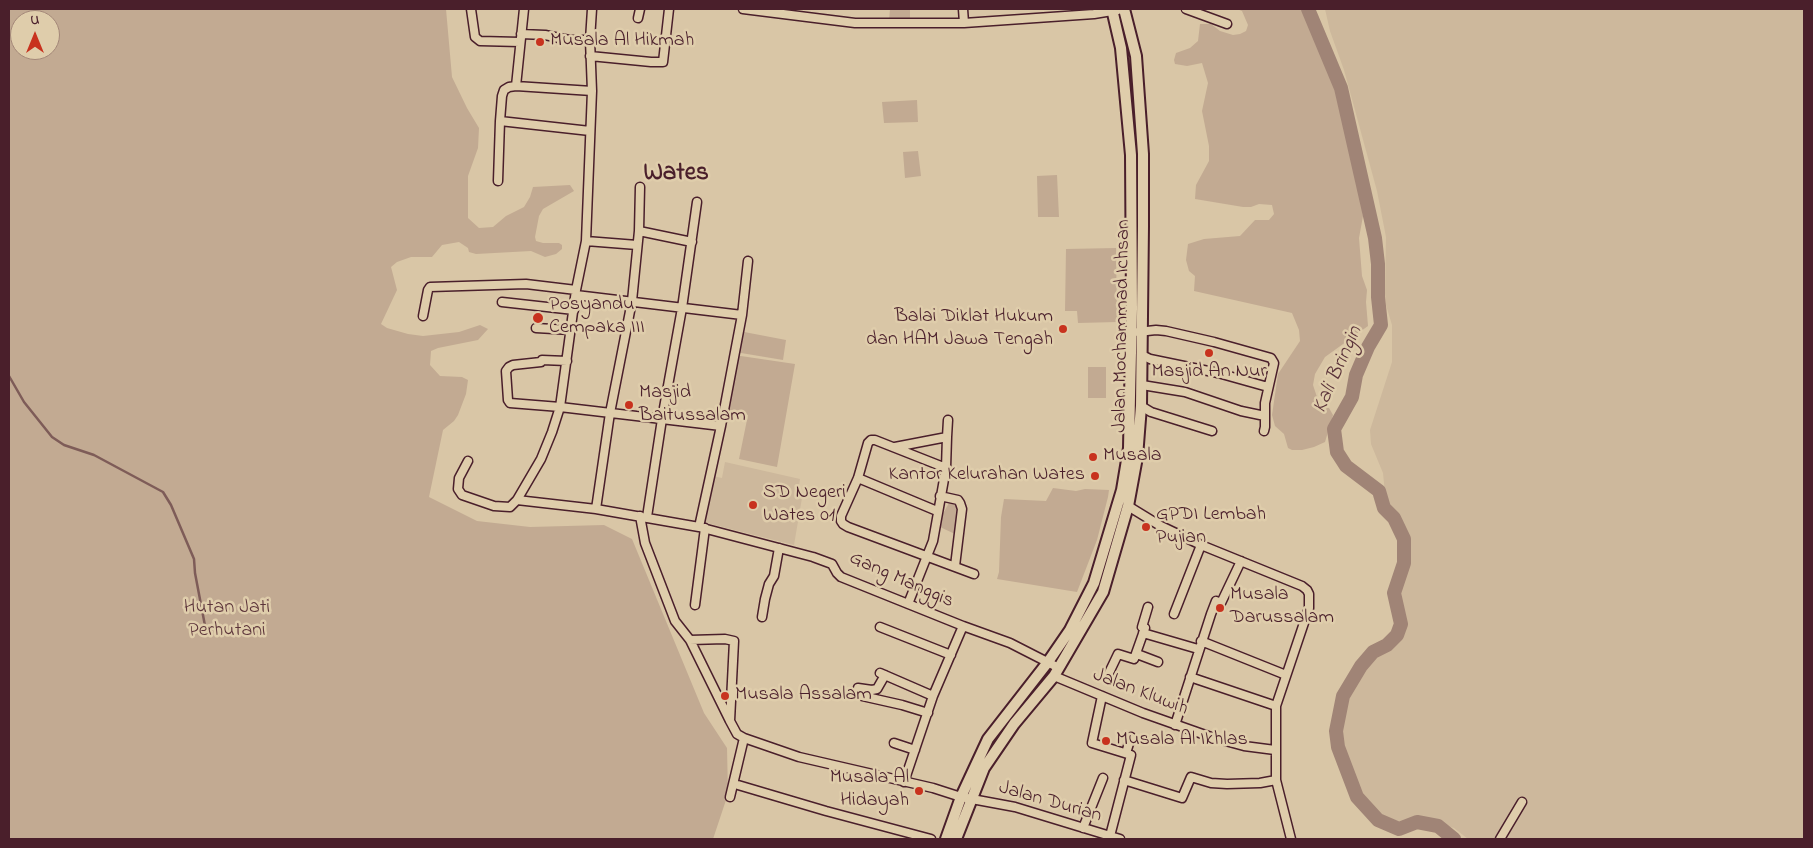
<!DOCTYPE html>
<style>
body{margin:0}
#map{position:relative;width:1813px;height:848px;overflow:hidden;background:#d9c6a6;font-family:"Indie Flower",sans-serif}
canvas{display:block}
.frame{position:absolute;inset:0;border:10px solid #4a1f2b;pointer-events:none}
.north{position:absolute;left:10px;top:10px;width:50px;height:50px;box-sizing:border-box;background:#dfcdab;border:1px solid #a38778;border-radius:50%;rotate:0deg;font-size:14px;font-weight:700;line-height:20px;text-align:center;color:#4a1f2b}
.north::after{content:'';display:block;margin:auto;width:18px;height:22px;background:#c8321e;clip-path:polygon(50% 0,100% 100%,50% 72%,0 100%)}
</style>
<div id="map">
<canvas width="1813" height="848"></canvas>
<div class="frame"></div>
<div class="north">U</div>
</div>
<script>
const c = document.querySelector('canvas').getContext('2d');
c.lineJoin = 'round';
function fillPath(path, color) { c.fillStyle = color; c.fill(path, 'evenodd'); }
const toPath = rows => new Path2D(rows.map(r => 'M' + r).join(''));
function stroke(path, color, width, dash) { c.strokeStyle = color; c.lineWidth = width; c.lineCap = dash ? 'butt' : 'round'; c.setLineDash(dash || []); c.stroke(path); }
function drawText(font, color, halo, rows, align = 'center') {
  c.font = font + ' "Indie Flower",sans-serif'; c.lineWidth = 5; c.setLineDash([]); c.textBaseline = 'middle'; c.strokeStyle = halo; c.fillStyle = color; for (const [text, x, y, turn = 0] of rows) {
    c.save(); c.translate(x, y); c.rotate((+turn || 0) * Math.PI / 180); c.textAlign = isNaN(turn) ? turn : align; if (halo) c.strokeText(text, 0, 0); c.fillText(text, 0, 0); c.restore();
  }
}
fillPath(toPath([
 [1325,9,1804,9,1804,839,1468,839,1454,828,1437,823,1419,820,1404,823,1383,816,1363,797,1342,745,1342,721,1348,695,1363,671,1376,654,1402,635,1403,619,1398,591,1404,571,1409,544,1399,519,1386,504,1383,473,1371,444,1370,430,1392,362,1392,325,1386,305,1385,294,1386,237,1377,191,1344,70,1330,31],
 [725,462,800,479,798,491,803,492,794,545,703,522,712,476,722,478]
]), '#cdb89c');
fillPath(toPath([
 [9,9,446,9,452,77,467,108,479,128,478,148,468,176,468,218,479,228,493,227,506,216,524,207,530,197,533,187,570,185,574,191,543,209,539,216,535,237,536,241,543,243,559,243,562,245,562,249,556,254,545,257,531,251,476,254,469,252,468,248,459,242,442,245,432,257,411,257,397,262,391,267,397,290,381,324,387,328,408,334,423,336,459,332,480,325,488,329,478,340,438,348,431,351,430,365,440,376,462,377,468,380,466,394,458,415,454,421,443,430,429,497,477,521,530,527,604,525,632,539,704,713,727,748,728,794,713,839,9,839],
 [20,20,50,20,50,50,20,50],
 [890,9,910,9,910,22,889,21],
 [1237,9,1303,9,1332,77,1355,159,1363,216,1359,238,1362,276,1367,290,1366,302,1368,326,1325,357,1315,374,1313,385,1319,403,1329,408,1333,415,1325,442,1314,447,1302,450,1292,450,1288,448,1284,434,1275,426,1272,415,1278,374,1300,341,1299,330,1292,313,1194,291,1195,276,1189,271,1186,260,1188,244,1204,239,1240,236,1255,220,1269,220,1274,214,1272,205,1259,204,1251,207,1243,207,1195,199,1196,185,1209,161,1209,146,1202,111,1208,83,1202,63,1187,66,1175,64,1174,60,1176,53,1190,48,1198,41,1200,24,1211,24,1220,31,1233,35,1240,34,1246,31,1248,25,1242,11],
 [917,100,918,122,884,123,882,102],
 [918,151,921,176,905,178,903,152],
 [1057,175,1059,217,1038,217,1037,176],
 [1116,248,1117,322,1078,323,1077,311,1065,311,1066,249],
 [739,331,786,340,783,360,735,352],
 [734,355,795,364,777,467,739,459,748,415,725,409],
 [1088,367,1106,367,1106,398,1088,398],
 [1053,488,1076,491,1085,489,1109,490,1108,497,1097,540,1077,592,997,579,999,572,1001,517,1004,499,1046,501],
 [949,503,958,506,955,534,940,527,940,519]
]), '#c2aa92');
stroke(toPath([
 [9,376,24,402,52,437,64,445,94,455,163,492,171,505,194,559,195,573,206,631]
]), '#7e5c58', 2.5);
stroke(toPath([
 [1308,9,1341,88,1375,238,1378,264,1378,297,1381,325,1368,347,1356,375,1352,397,1334,429,1337,452,1346,466,1379,491,1384,508,1394,518,1404,539,1404,563,1394,593,1401,624,1397,635,1387,645,1373,652,1361,666,1343,696,1336,731,1338,747,1357,797,1378,820,1399,829,1417,822,1438,826,1454,839]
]), '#a08476', 14);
const minor = toPath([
 [471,9,475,37,480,41,520,42],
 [743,9,855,23,964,23,1094,14,1118,10],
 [963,9,964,23],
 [1186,9,1227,24],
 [638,18,640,9],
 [521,34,545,35,569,40,590,40],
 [590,56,651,62,663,62,669,9],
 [516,86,524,9],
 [590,131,500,121,502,96,504,90,509,87,516,86,592,91],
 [498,181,500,121],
 [639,231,692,242],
 [586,241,637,245],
 [576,295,742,315],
 [502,302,574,310],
 [423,316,428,290,430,287,526,284,576,290],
 [536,328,571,330],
 [1138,332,1156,330,1166,331,1214,342,1271,358,1274,363,1265,403,1265,427,1264,431],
 [1142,355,1150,359,1218,373,1268,387],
 [567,361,542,360,541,362,513,365,509,367,506,371,508,400,510,403,560,407,721,426],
 [1142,385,1185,392,1241,411,1265,416],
 [1141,406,1151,412,1212,431],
 [947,437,948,420],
 [895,447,947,437,946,468,933,541,908,604],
 [468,461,459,478,458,489,462,495,494,506,510,507,517,500,541,459,552,432,560,407,576,290,586,241,592,91,590,40,592,9],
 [946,468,875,440,871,440,868,443,858,478,841,516,841,521,843,524,848,527,974,574],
 [858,478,937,511],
 [940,496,958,500,960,503,962,509,955,566],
 [517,500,596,509,699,527,813,557,832,564,837,573,841,577,963,626,1010,643,1059,668],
 [1128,506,1159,525,1201,545,1302,586,1307,590,1309,594,1309,608,1276,706,1276,780,1291,839],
 [596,509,610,413,632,301,639,231,640,187],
 [640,516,645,543,675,621,690,640,730,721,737,734,744,738,799,757,933,788,961,797,1015,807,1120,839],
 [647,517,662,419,682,308,697,202],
 [699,527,721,426,742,315,748,261],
 [695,605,705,528],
 [1174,614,1201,545],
 [762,617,765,599,769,584,774,576,779,548],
 [880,627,951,655],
 [1143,633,1198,649],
 [690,640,725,639,734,641,730,721],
 [1201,641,1286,675],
 [1137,654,1158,662],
 [880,673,933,696],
 [1054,676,1143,713,1211,737,1244,746,1275,750],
 [1107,677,1118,654,1134,659,1145,628,1142,627,1148,607],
 [1190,677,1276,706],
 [858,688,872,690,877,689,885,675],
 [862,696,902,705,928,713],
 [1102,696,1092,743,1131,755,1110,836],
 [1175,725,1211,614,1216,601,1221,603,1241,561],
 [894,743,915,750],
 [1126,753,1131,737],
 [1124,780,1182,798,1191,777,1211,783,1227,784,1260,783,1276,780],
 [904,782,933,696,963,626],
 [738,785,826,811,931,839],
 [730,797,744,738],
 [1083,828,1103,778],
 [1500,839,1522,802]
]);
const major = toPath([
 [946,839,961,797,988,739,1048,662,1070,630,1094,583,1122,490,1129,448,1130,396,1132,309,1131,155,1121,48,1112,9],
 [956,839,984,768,1014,724,1054,676,1103,592,1128,506,1137,457,1141,406,1143,226,1143,154,1136,56,1124,9]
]);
stroke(minor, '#4a1f2b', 11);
stroke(major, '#4a1f2b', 14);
stroke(minor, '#dfcdab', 8);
stroke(major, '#dfcdab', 10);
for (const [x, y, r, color] of [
 [540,42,5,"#c8321e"],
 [538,318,6,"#c8321e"],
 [1063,329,5,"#c8321e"],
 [1209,353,5,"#c8321e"],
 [629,405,5,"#c8321e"],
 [1093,457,5,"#c8321e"],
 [1095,476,5,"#c8321e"],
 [753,505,5,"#c8321e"],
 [1146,527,5,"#c8321e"],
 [1220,608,5,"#c8321e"],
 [725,696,5,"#c8321e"],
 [1106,741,5,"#c8321e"],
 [919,791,5,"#c8321e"]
]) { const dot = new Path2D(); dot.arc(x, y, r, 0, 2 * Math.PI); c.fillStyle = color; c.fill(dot); stroke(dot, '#dfcdab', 2); }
drawText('20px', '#4a1f2b', '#dfcdab', [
 ["Musala Al Hikmah",550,42],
 ["Posyandu",549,306],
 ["Cempaka III",549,329],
 ["Balai Diklat Hukum",1053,318,"right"],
 ["dan HAM Jawa Tengah",1053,341,"right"],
 ["Masjid An Nur",1209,373,"center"],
 ["Masjid",639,394],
 ["Baitussalam",639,417],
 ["Musala",1103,457],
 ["Kantor Kelurahan Wates",1085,476,"right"],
 ["SD Negeri",763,494],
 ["Wates 01",763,517],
 ["GPDI Lembah",1156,516],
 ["Pujian",1156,539],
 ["Musala",1230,596],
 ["Darussalam",1230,619],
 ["Musala Assalam",735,696],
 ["Musala Al Ikhlas",1116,741],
 ["Musala Al",909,779,"right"],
 ["Hidayah",909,802,"right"]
], 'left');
drawText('20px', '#4a1f2b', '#dfcdab', [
 ["Jalan Mochammad Ichsan",1123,326,-89],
 ["Gang Manggis",901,581,24],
 ["Jalan Kluwih",1140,693,21],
 ["Jalan Durian",1050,803,16]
]);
drawText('20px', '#5c343a', '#dfcdab', [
 ["Hutan Jati",227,609],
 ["Perhutani",227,632]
]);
drawText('italic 21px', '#5b333a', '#dfcdab', [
 ["Kali Bringin",1339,370,-66]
]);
drawText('bold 25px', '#4a1f2b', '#dfcdab', [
 ["Wates",676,175]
]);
</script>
